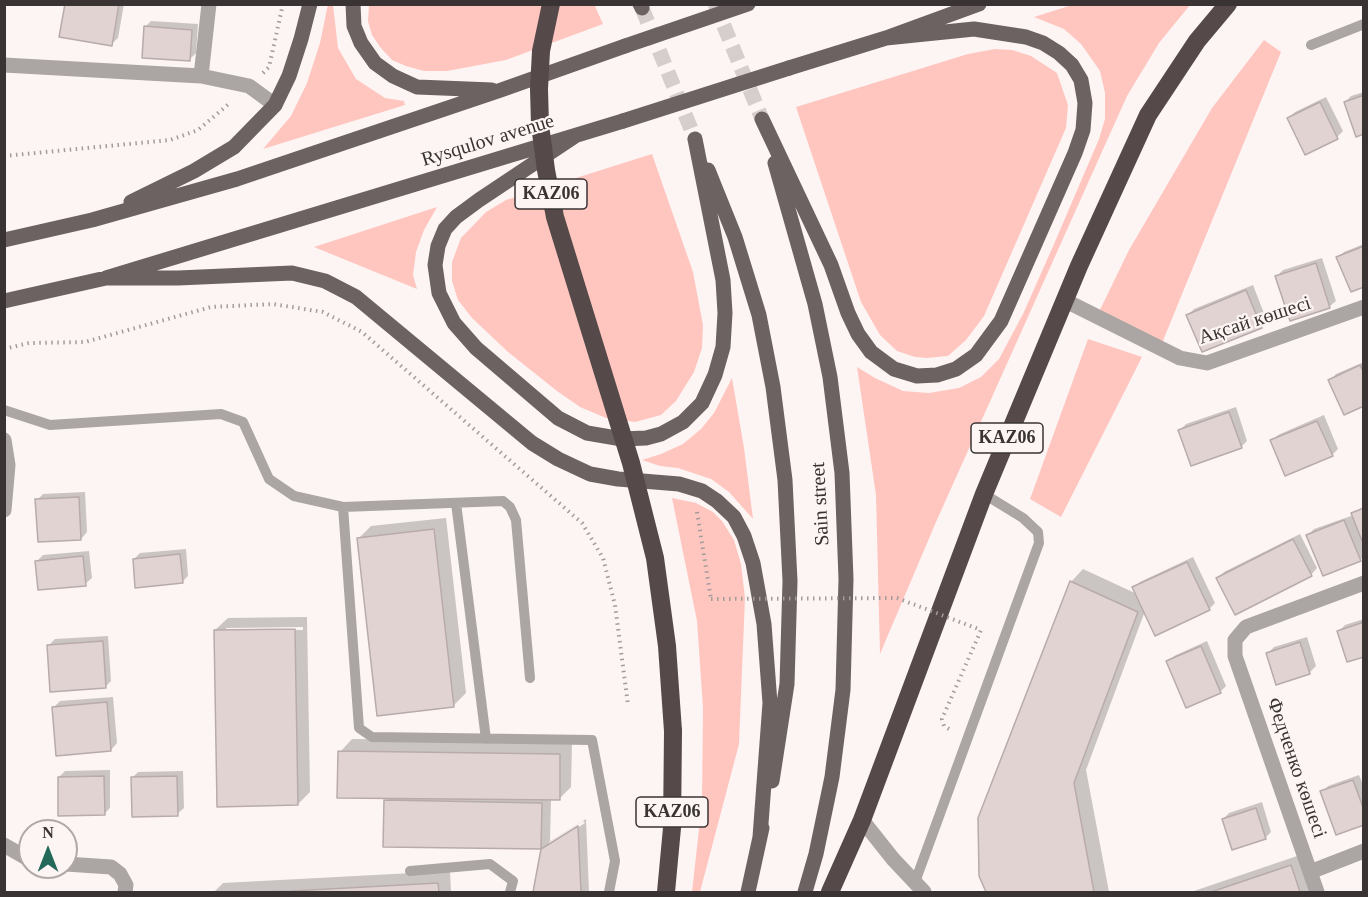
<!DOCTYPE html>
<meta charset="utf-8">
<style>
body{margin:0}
#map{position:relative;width:1368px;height:897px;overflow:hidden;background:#fdf5f4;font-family:Georgia,serif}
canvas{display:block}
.frame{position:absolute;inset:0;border:6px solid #393433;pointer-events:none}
.north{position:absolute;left:18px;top:819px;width:60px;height:60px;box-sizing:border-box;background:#fdf5f4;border:2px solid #afa8a7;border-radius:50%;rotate:0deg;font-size:16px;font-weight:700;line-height:24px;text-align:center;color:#393433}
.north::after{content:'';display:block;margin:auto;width:21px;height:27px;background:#246859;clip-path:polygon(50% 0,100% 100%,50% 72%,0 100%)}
</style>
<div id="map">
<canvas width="1368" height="897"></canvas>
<div class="frame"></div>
<div class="north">N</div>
</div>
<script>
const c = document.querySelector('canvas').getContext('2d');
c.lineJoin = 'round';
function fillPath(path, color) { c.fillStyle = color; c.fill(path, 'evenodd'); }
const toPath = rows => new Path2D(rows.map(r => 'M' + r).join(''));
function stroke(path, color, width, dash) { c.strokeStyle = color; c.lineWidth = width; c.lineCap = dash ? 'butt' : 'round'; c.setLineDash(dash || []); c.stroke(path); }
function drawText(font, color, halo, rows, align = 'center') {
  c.font = font + ' Georgia,serif'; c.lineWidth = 4.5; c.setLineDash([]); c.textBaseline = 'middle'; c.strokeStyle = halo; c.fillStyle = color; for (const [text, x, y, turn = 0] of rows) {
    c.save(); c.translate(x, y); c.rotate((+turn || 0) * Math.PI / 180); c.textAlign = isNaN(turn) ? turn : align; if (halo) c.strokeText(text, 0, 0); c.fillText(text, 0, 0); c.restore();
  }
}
fillPath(toPath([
 [328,4,333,5,338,48,356,79,385,98,404,101,405,105,263,149,291,116,307,83,320,43],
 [594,4,603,24,506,60,447,71,424,71,406,66,392,60,380,47,372,35,368,21,369,5],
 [1072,5,1190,5,1159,43,1127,96,936,522,880,654,876,495,857,367,875,378,903,391,929,393,959,388,981,377,999,359,1023,314,1054,244,1099,139,1105,119,1105,93,1100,71,1093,61,1081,44,1064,29,1034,17],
 [1264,40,1281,52,1160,348,1097,316,1129,250,1212,108],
 [995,49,1012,50,1031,56,1057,73,1068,105,1066,128,984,316,966,340,948,356,927,358,915,357,897,351,880,335,861,302,796,107,968,54],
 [652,154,693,272,703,325,702,348,694,372,676,401,661,415,635,422,606,418,580,407,557,391,508,352,472,318,458,300,452,281,452,262,461,238,486,212,506,200],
 [437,207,424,230,416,252,413,275,417,289,314,247],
 [1088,339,1142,357,1061,517,1030,499],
 [732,378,744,448,753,519,729,492,711,479,678,468,660,466,642,460,661,454,683,444,701,429,714,413],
 [672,498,696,503,713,512,722,521,734,540,741,564,745,598,739,744,700,892,692,892,702,802,703,708,697,621]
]), '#ffc6c0');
fillPath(toPath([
 [67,4,124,4,118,38,111,44],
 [151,21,198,24,196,53,190,59,145,27],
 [1364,92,1364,133,1345,102,1351,96],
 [1326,97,1343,131,1337,137,1289,118,1295,112],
 [1364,244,1364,285,1338,258,1344,252],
 [1322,258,1336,301,1329,307,1277,276,1283,270],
 [1253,285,1267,321,1261,327,1188,315,1194,309],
 [1364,362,1364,404,1330,381,1336,374],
 [1236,407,1247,441,1241,447,1180,430,1186,424],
 [1324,415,1338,449,1332,455,1272,441,1278,435],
 [85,492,87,532,81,539,37,500,43,494],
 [1364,506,1364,556,1360,560,1308,535,1314,529,1351,516],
 [446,518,466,693,453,706,358,539,371,526],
 [1300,534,1317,568,1311,575,1218,578,1224,572],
 [186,549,188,576,182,582,134,559,140,553],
 [89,551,92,578,85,584,37,561,43,555],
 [1193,557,1215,603,1209,609,1145,611,1086,770,1109,892,987,892,980,875,1071,582,1083,569,1137,594,1134,588,1140,582],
 [307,617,310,792,298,804,215,630,228,618],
 [303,627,303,630,226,631,226,628],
 [1364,619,1364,655,1339,631,1345,625],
 [108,636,111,681,105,687,49,645,55,639],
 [1307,637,1316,666,1310,672,1277,683,1268,653,1274,647],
 [1207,641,1226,686,1220,692,1168,662,1174,656],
 [113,697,117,743,111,750,54,707,60,701],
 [352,739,572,742,571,787,559,799,551,799,550,841,586,819,589,892,534,892,543,848,385,845,386,801,390,797,340,752],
 [583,821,585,823,549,846,549,842],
 [110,770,110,808,104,814,59,777,65,771],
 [183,771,184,808,177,814,132,778,138,772],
 [1359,775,1364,787,1364,824,1322,792,1328,786],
 [1262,802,1271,832,1265,838,1223,819,1229,813],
 [1303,854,1317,892,1191,892],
 [450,871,451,892,214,892,223,883]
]), '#0003');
const building = toPath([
 [65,4,119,4,112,46,59,37,65,4],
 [144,26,192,30,190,61,142,58,144,26],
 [1364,95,1364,134,1356,137,1344,102,1364,95],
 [1320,102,1338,139,1305,155,1287,118,1320,102],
 [1364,246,1364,287,1351,292,1336,257,1364,246],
 [1316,263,1330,308,1290,321,1275,276,1316,263],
 [1246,290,1262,328,1202,352,1186,315,1246,290],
 [1360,365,1364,373,1364,406,1344,415,1328,380,1360,365],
 [1229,412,1242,448,1191,466,1178,430,1229,412],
 [1317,421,1333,456,1285,476,1270,440,1317,421],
 [79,497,81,540,38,542,35,499,79,497],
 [1364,508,1364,546,1351,513,1364,508],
 [1344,520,1361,561,1323,576,1306,535,1344,520],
 [434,529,454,707,377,716,357,538,434,529],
 [1293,539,1312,576,1235,615,1216,578,1293,539],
 [180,554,183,583,135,588,133,559,180,554],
 [83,556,86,586,38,590,35,561,83,556],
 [1187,562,1210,610,1155,636,1132,587,1187,562],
 [1070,581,1138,612,1074,783,1094,892,986,892,979,876,978,818,1070,581],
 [1364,622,1364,657,1347,662,1337,631,1364,622],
 [295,629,298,805,217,807,214,630,295,629],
 [103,641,106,688,50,692,47,645,103,641],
 [1300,642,1310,674,1276,685,1266,653,1300,642],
 [1201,646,1221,693,1186,708,1166,661,1201,646],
 [107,702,111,751,56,756,52,707,107,702],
 [338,751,560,754,560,800,337,798,338,751],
 [104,776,105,815,58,816,58,777,104,776],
 [177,776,178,816,132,817,131,777,177,776],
 [1353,780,1364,810,1364,825,1336,835,1320,791,1353,780],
 [384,800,542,803,541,849,383,847,384,800],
 [1256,808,1266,839,1232,850,1222,819,1256,808],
 [578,826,581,892,533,892,541,849,578,826],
 [1291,865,1300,892,1211,892,1291,865],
 [438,883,439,892,257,892,292,891,438,883]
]);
fillPath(building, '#e0d3d1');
stroke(building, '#b8abaa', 1.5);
stroke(toPath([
 [715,4,762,119],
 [642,8,695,139]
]), '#d6cecd', 15, [15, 8]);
stroke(toPath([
 [263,73,269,67,283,4],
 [4,156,170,140,198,130,231,102],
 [4,349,29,343,85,342,211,307,273,304,323,312,362,332,582,523,603,558,615,605,628,705],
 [697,512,711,599],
 [949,729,944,726,942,719,981,630]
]), '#a29c9b', 4, [1.5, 4.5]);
stroke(toPath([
 [1311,45,1364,24],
 [4,410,50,425,221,414,243,422,269,479,294,496,343,507,503,501,510,507,516,520,530,678],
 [456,503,486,739],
 [343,507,359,728,372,737,592,740,615,861,609,892],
 [410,871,490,864,513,881,510,892],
 [915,882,1039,543,1038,532,1023,518,984,494]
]), '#aba5a4', 10);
stroke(toPath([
 [4,65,201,76,249,86,275,105],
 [201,76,209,4],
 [1064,300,1180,358,1207,363,1364,307],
 [4,440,8,465,4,510],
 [862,820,893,859,924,892],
 [4,845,30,860],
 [66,864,111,867,120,874,126,885,125,892],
 [1310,872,1364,851],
 [1317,892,1235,656,1235,640,1246,627,1364,583]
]), '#aba5a4', 15);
stroke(toPath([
 [353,4,354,26,361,43,375,63,393,76,417,87,492,90],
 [640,4,642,8],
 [789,68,886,38,979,4],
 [762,119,831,265,848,313,858,334,871,352,894,369,917,376,937,375,956,369,976,355,1001,321,1075,153,1083,130,1085,103,1081,80,1072,65,1059,53,1043,43,1026,37,974,29,886,38],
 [575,136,479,200,456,217,445,229,438,246,435,265,439,293,454,323,476,348,558,418,587,433,622,439,646,438,661,434,683,422,702,403,715,375,723,347,725,313,723,280,695,139],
 [775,163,815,304,830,377,842,473,846,579,843,690,832,777,816,854,805,892],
 [708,170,735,237,759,315,773,387,785,480,790,581,787,684,772,781],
 [131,202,194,171,234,147,275,105,289,76,301,39,310,4],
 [4,240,92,220,237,179,501,90,625,46],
 [106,278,178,278,292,273,325,281,356,297,532,443,558,459,590,474,618,479,679,484,702,491,717,501,734,517,744,536,753,563,764,624,770,703,760,837],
 [4,301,106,278,623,121],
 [748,892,762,828]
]), '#6c6261', 15);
stroke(toPath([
 [666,892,672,828,673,731],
 [830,892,862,820,984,494,1079,266,1148,115,1197,41,1228,4]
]), '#554a49', 18);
stroke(toPath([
 [711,599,897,598,981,630]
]), '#a29c9b', 4, [1.5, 4.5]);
stroke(toPath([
 [625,46,748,4],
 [623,121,789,68]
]), '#6c6261', 15);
stroke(toPath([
 [551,4,541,51,539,89,540,125,546,170,555,217,631,463,655,558,667,646,673,731]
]), '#554a49', 18);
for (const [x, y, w] of [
 [551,194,72],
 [1007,438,72],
 [672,812,72]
]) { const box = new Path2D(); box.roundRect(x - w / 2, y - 15, w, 30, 4.5); c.fillStyle = '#fdf5f4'; c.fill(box); stroke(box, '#393433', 1.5); }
drawText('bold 18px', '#393433', null, [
 ["KАZ06",551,194],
 ["KАZ06",1007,438],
 ["KАZ06",672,812]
]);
drawText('20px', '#393433', '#fdf5f4', [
 ["Rysqulov avenue",488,141,-17],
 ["Ақсай көшесі",1255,321,-18],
 ["Sain street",821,504,-93],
 ["Федченко көшесі",1296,768,71]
]);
</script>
